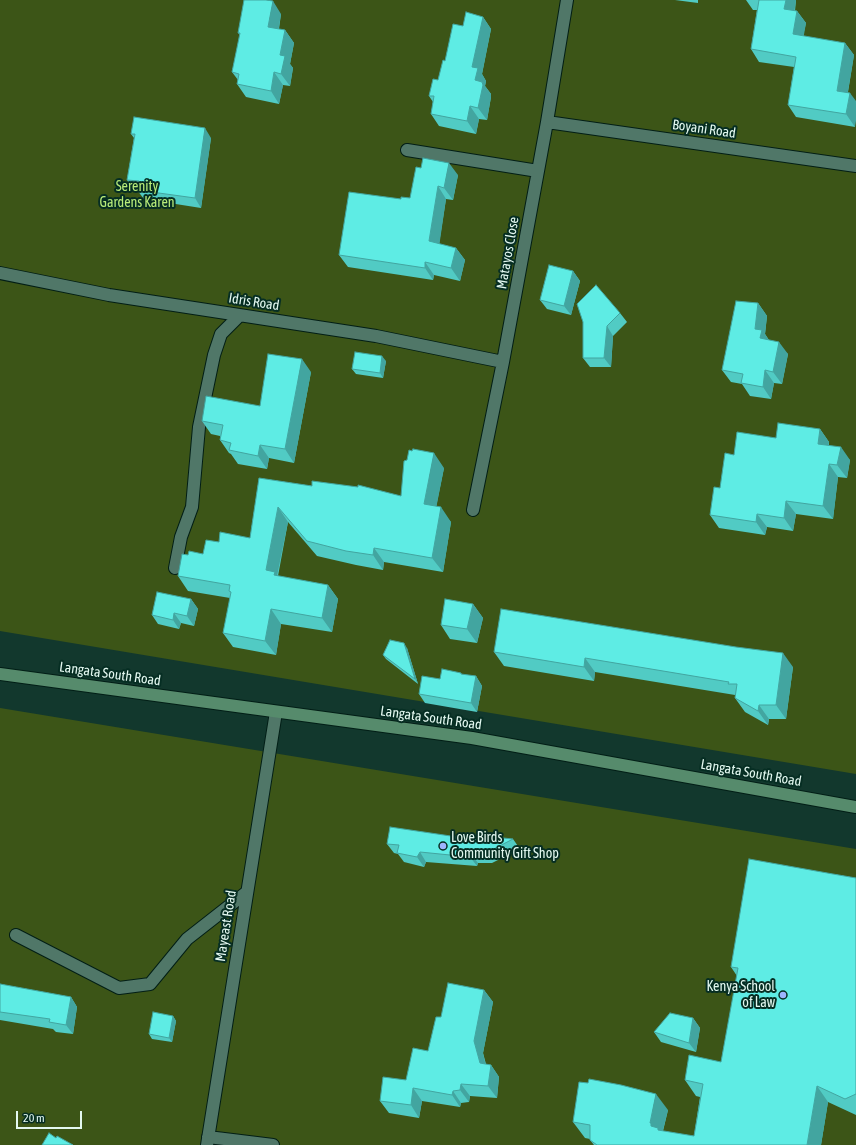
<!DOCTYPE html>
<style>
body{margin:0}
#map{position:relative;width:856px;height:1145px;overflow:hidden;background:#12382d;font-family:"Asap Condensed",sans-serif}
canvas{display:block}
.scale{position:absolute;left:16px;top:1111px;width:66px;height:18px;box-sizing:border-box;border:2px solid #e3f8f0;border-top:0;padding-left:5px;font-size:12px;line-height:14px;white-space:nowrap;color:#e3f8f0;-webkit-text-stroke:3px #062e23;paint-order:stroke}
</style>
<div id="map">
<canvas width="856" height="1145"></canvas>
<div class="scale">20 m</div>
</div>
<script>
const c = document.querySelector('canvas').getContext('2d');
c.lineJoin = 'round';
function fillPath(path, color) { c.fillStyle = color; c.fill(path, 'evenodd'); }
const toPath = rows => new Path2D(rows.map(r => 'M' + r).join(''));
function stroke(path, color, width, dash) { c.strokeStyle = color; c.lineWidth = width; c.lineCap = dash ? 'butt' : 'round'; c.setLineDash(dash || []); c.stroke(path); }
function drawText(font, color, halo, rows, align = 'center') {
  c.font = font + ' "Asap Condensed",sans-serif'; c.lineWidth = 4; c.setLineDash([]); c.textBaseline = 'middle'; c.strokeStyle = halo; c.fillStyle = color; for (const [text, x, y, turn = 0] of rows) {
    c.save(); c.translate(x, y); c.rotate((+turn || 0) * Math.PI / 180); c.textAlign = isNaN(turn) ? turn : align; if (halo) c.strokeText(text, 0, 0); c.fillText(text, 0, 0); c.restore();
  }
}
fillPath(toPath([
 [0,0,856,0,856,774,0,631],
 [0,708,856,849,856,1145,0,1145]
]), '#3c5517');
const street = toPath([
 [547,122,856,166],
 [407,150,538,171],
 [0,273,109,295,376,336,503,362],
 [473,510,503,362,547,122,567,0],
 [175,568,181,537,192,507,199,427,214,355,221,334,240,315],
 [16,935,119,988,150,984,187,939,247,892],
 [208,1137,273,1145],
 [207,1145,276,712]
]);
const secondary = toPath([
 [0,674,472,738,856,807]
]);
stroke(street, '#021e16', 14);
stroke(secondary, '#021e16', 14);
stroke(street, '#507768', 12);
stroke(secondary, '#568b6c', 12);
fillPath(toPath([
 [675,0,698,0,698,3],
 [746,0,796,0,795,11,797,11,806,23,803,36,845,43,854,55,848,92,855,127,796,117,788,105,794,67,759,62,751,49,757,10,753,10],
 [281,14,279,29,285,30,294,43,290,64,293,68,290,86,283,85,279,104,246,97,237,84,238,80,232,72,240,35,238,33],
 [483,17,491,29,482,74,486,81,485,86,491,94,491,97,487,120,479,119,476,134,439,126,431,114,433,102,429,96,438,80,445,61,463,26],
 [131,134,211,138,201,208,144,199,137,190,134,189,127,180,134,138],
 [458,175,453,200,446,199,439,244,456,248,465,260,460,281,434,275,433,280,348,267,339,255,401,199,410,198],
 [573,271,580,281,571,315,547,309,540,300],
 [758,303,767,316,765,334,769,340,788,354,782,384,774,383,771,399,750,396,742,384,731,382,722,370],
 [620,313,627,322,613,336,611,367,590,367,583,358,583,322],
 [386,361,383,378,356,374,352,369],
 [311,372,294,463,269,458,267,469,238,464,231,454,229,453,220,440,220,436,211,434,202,421,260,406],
 [820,429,829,442,829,445,850,460,847,478,838,477,833,519,796,514,793,531,767,527,765,535,719,528,710,515,734,455,776,438],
 [444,468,436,507,451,522,443,572,384,562,383,570,356,565,317,556,288,522,278,576,328,585,338,599,332,632,281,624,276,655,233,647,223,633,230,598,188,591,178,576,188,555,203,554,219,542,250,538,259,478,312,486,401,496],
 [191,599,198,609,194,626,181,623,179,629,158,624,152,615],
 [473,604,483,618,477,643,450,639,441,625],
 [407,648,418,684,386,659,383,655],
 [494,652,793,667,786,719,769,719,768,725,745,712,735,698,735,695,595,672,594,681,504,666],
 [461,673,462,675,476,676,482,686,477,712,425,703,419,694,440,679],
 [471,839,513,839,520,849,492,863,478,863,477,866,426,862,424,867,404,862,398,854,394,853,387,844],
 [833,874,856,878,856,1115,828,1102,821,1145,594,1145,590,1140,590,1139,585,1138,573,1122,668,1110,663,1131,694,1136,700,1097,696,1096,685,1080,721,1062,737,976,731,967],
 [0,984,71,997,77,1007,73,1034,56,1032,53,1029,0,1020],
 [484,990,493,1002,483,1053,486,1064,491,1065,499,1077,497,1098,470,1096,469,1102,461,1103,460,1107,422,1101,419,1118,389,1113,380,1101,406,1080,428,1051,441,1017],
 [173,1016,176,1021,172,1042,152,1039,149,1034],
 [693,1018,700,1028,696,1052,661,1042,654,1032]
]), '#51cbc4');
fillPath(toPath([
 [786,0,796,0,793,21,784,9],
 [273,1,281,14,277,39,268,27],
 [797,11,806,23,802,46,793,34],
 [483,17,491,29,482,74,486,81,485,86,491,94,491,97,487,120,478,108,472,67],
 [285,30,294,43,290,64,293,68,290,86,281,74,280,55],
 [845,43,854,55,846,103,837,91],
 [274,72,283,85,279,104,271,91],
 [850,93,856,101,856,121,855,127,846,114],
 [470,106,479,119,476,134,467,121],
 [205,128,211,138,201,208,195,198],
 [449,163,458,175,453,200,444,188],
 [438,186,446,199,438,254,429,241],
 [456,248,465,260,460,281,451,268],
 [425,262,434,275,433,280,425,268],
 [573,271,580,281,571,315,564,306],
 [758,303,767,316,765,334,770,342,760,338,755,329],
 [607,326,613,336,611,367,604,358],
 [779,342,788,354,782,384,773,372],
 [382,356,386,361,383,378,380,373],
 [302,359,311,372,294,463,285,449],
 [765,370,774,383,771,399,763,387],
 [820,429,829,442,827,457,818,444],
 [260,445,269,458,267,469,258,456],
 [841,447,850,460,847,478,837,465],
 [434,453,444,468,434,519,424,504],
 [829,464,838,477,833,519,823,506],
 [786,501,796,514,793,531,784,518],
 [278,507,288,522,277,576,285,587,266,570],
 [441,507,451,522,443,572,432,558],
 [757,514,767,527,765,535,756,522],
 [374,548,384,562,383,570,373,555],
 [328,585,338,599,332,632,322,618],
 [191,599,198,609,194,626,187,616],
 [473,604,483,618,477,643,467,629],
 [271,609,281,624,276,655,265,641],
 [174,613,181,623,179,629,173,620],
 [404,643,407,648,418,684,415,679],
 [783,653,793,667,786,719,776,705],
 [585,658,595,672,594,681,584,667],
 [476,676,482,686,477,712,471,703],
 [759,705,769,719,768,725,758,711],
 [420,852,426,862,424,867,417,857],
 [471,854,478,863,477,866,470,857],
 [484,990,493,1002,483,1053,488,1076,480,1063,474,1041],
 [71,997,77,1007,73,1034,66,1025],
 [173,1016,176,1021,172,1042,169,1038],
 [693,1018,700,1028,696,1052,689,1043],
 [491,1065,499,1077,497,1098,488,1086],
 [461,1084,470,1096,469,1102,460,1090],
 [817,1086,828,1102,821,1145,807,1145],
 [413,1088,422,1101,419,1118,411,1105],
 [453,1091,461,1103,460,1107,452,1095],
 [656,1094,668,1110,662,1134,651,1126,650,1123]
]), '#42a5a0');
const building = toPath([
 [244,0,266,0,273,1,268,27,285,30,280,55,285,56,281,74,274,72,271,91,237,84,239,74,232,72,240,33,238,33,244,0],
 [759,0,786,0,784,9,797,11,793,34,845,43,837,91,850,93,846,114,788,105,796,57,751,49,759,0],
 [466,12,483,17,472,67,478,68,475,80,482,82,483,85,478,108,470,106,467,121,431,114,434,96,429,96,433,79,438,80,443,60,445,61,453,24,463,26,466,12],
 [134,117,205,128,195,198,137,190,139,181,127,180,135,134,131,134,134,117],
 [423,158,449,163,444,188,438,186,429,241,456,248,451,268,425,262,425,268,339,255,349,192,401,199,401,197,410,198,416,167,421,168,423,158],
 [549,265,573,271,564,306,540,300,549,265],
 [596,285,620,313,607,326,604,358,583,358,583,322,577,304,596,285],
 [736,301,758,303,755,329,762,330,760,338,779,342,773,372,765,370,763,387,741,383,743,374,722,370,736,301],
 [355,352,382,356,380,373,352,369,355,352],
 [268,354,302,359,285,449,260,445,258,456,229,450,231,443,220,440,223,425,202,421,206,396,260,406,268,354],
 [778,423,820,429,818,444,841,447,837,465,829,464,823,506,786,501,784,518,757,514,756,522,710,515,714,487,720,488,725,453,734,455,737,432,776,438,778,423],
 [413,449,434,453,424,504,441,507,432,558,374,548,373,555,346,551,307,541,278,507,266,570,275,572,274,575,328,585,322,618,271,609,265,641,223,633,231,592,229,591,230,585,178,576,182,554,188,555,189,551,203,554,206,540,219,542,220,532,250,538,259,478,312,486,312,481,358,487,358,485,401,496,404,461,407,460,409,450,412,451,413,449],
 [157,592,191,599,187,616,174,613,173,620,152,615,157,592],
 [445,599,473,604,467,629,441,625,445,599],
 [501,609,736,647,783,653,776,705,759,705,758,711,735,698,737,684,728,684,729,682,585,658,584,667,494,652,501,609],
 [390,640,404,643,415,679,383,655,390,640],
 [442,669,461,673,461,674,476,676,471,703,419,694,422,676,440,679,442,669],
 [390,827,471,839,474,835,513,839,486,853,471,854,470,857,420,852,417,857,397,853,399,845,387,844,390,827],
 [749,859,833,874,856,878,856,1094,845,1099,817,1086,807,1145,597,1145,590,1140,590,1125,573,1122,579,1082,588,1083,589,1079,621,1085,656,1094,650,1123,651,1123,651,1126,658,1128,658,1130,694,1136,703,1084,685,1080,689,1055,721,1062,738,968,731,967,749,859],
 [448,983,484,990,474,1041,480,1063,491,1065,488,1086,461,1084,460,1090,453,1091,452,1095,413,1088,411,1105,380,1101,383,1077,406,1080,413,1048,428,1051,436,1017,441,1017,448,983],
 [0,984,71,997,66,1025,49,1022,50,1019,0,1012,0,984],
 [153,1012,173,1016,169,1038,149,1034,153,1012],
 [670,1013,693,1018,689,1043,654,1032,670,1013],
 [49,1133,56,1138,57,1136,73,1145,42,1145,49,1133]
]);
fillPath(building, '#5eece4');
stroke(building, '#42a5a0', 1);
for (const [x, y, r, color] of [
 [443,846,4,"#9eb4fd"],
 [783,995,4,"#9eb4fd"]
]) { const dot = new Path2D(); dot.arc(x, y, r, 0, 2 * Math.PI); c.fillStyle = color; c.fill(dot); stroke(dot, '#062e23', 1.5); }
drawText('14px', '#e3f8f0', '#062e23', [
 ["Boyani Road",704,129,8],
 ["Matayos Close",508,253,-80],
 ["Idris Road",254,302,9],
 ["Langata South Road",110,674,8],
 ["Langata South Road",431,718,8],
 ["Langata South Road",751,773,10],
 ["Mayeast Road",226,926,-81]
]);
drawText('14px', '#b8eb79', '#062e23', [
 ["Serenity",137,187],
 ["Gardens Karen",137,203]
]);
drawText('14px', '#e3f8f0', '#062e23', [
 ["Love Birds",451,838],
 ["Community Gift Shop",451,854],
 ["Kenya School",775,987,"right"],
 ["of Law",775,1003,"right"]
], 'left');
</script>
